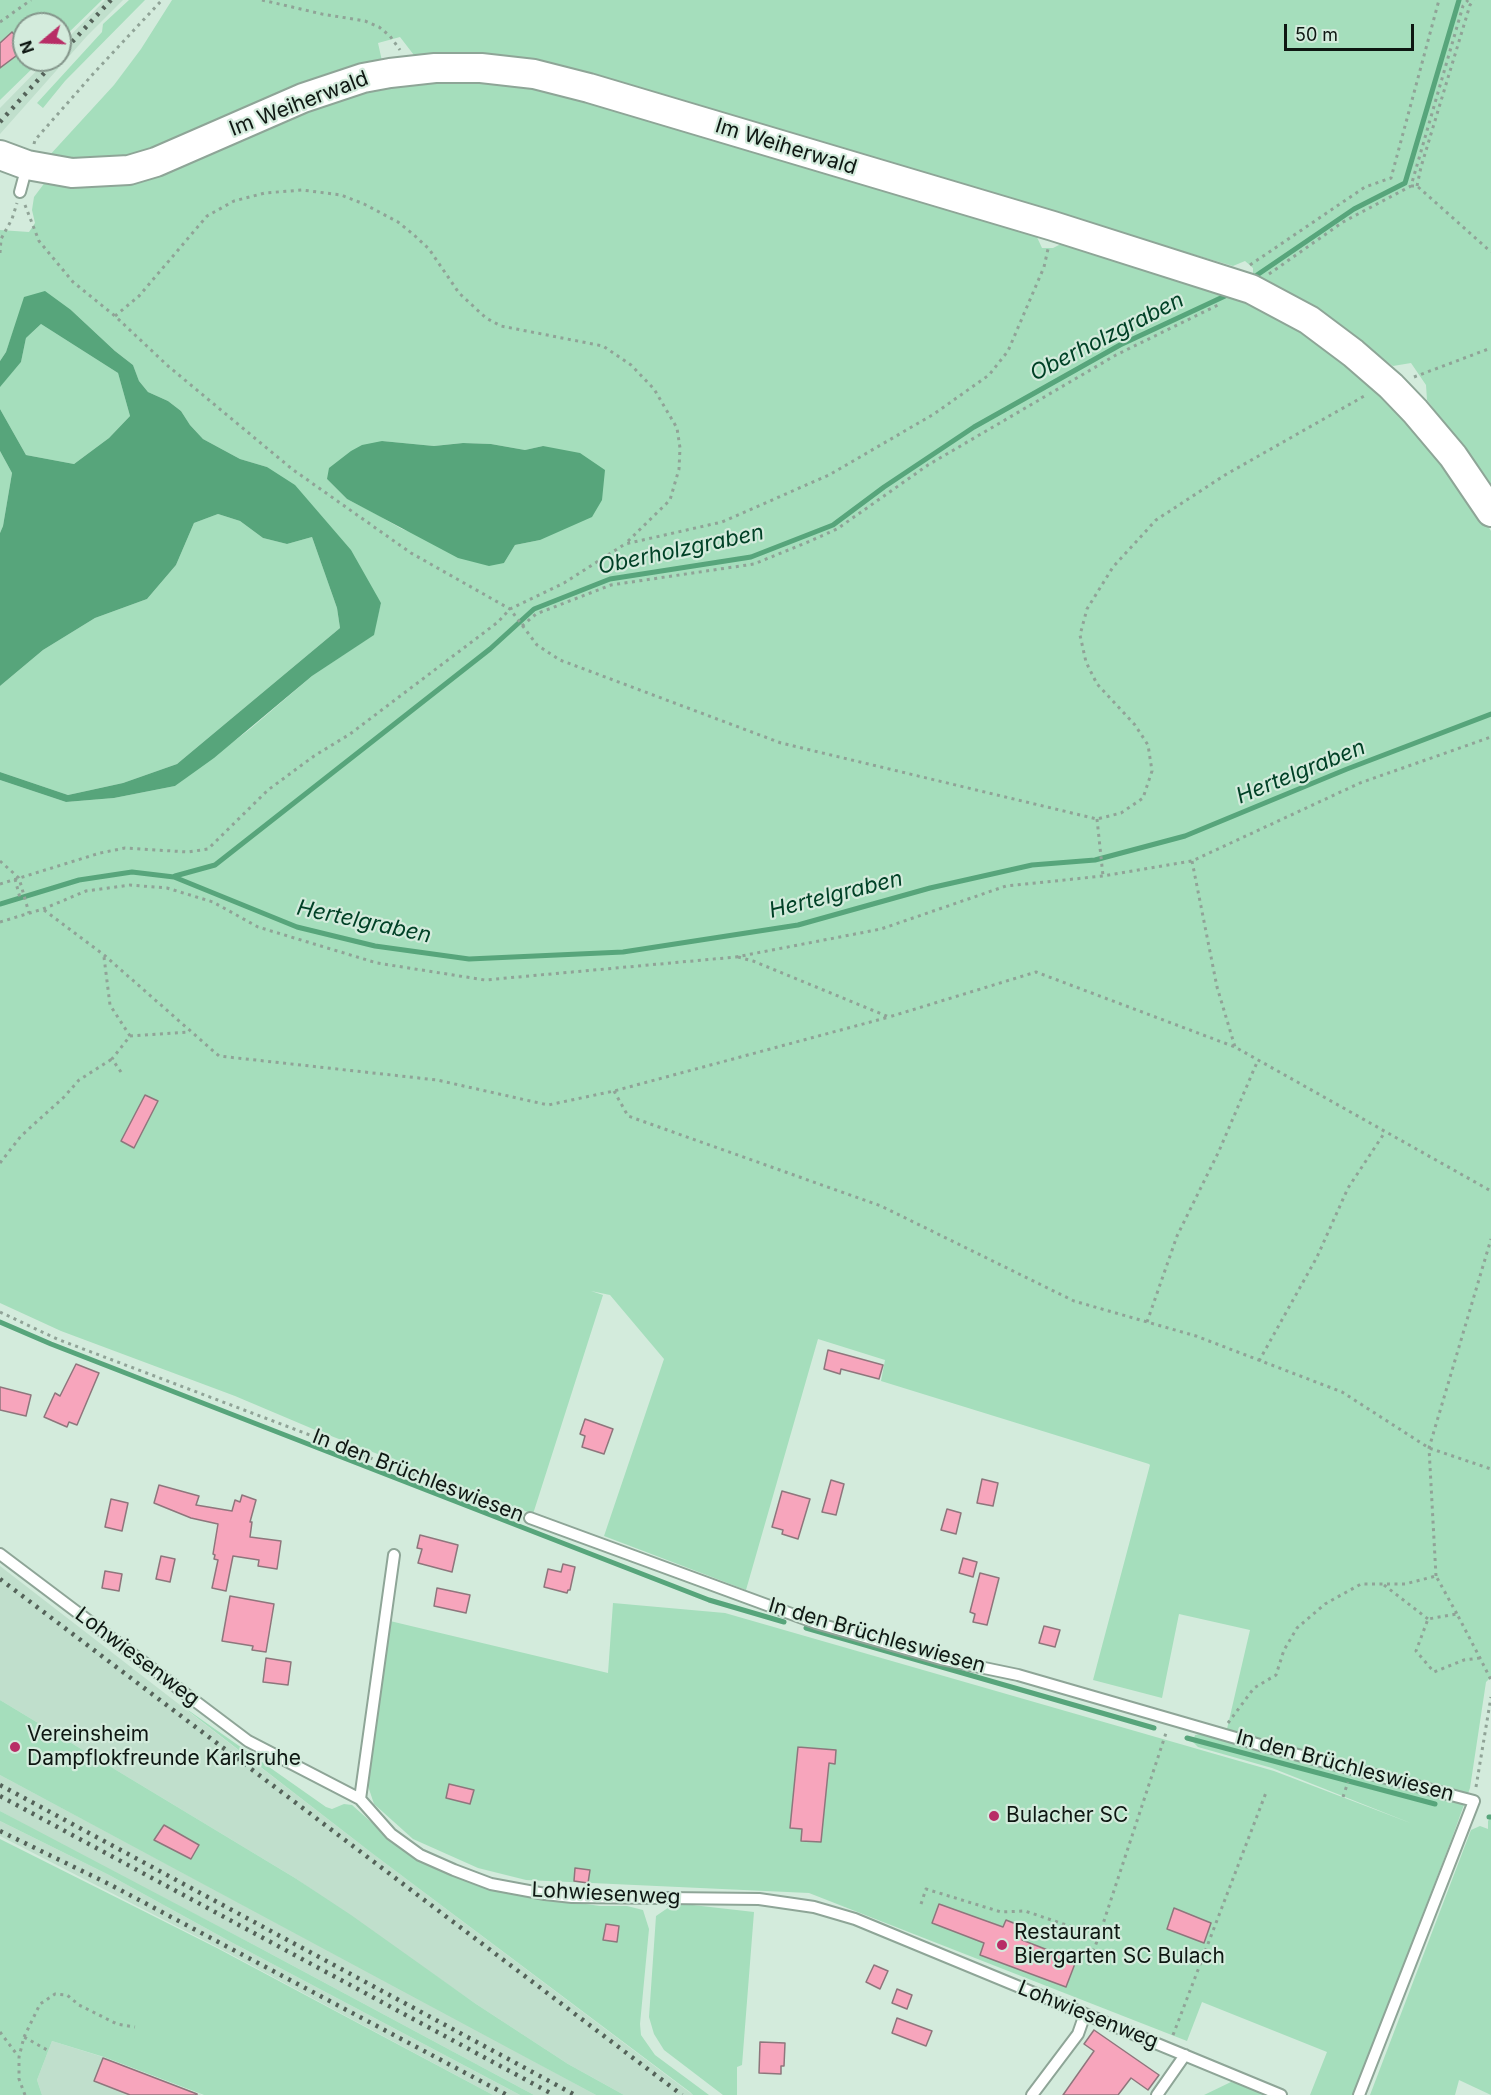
<!DOCTYPE html>
<meta charset="utf-8">
<style>
body{margin:0}
#map{position:relative;width:1491px;height:2095px;overflow:hidden;background:#d3ebdc;font-family:Inter,sans-serif}
canvas{display:block}
.north{position:absolute;left:12px;top:12px;width:60px;height:60px;box-sizing:border-box;background:#d3ebdc;border:2px solid #84968b;border-radius:50%;rotate:251deg;font-size:16px;font-weight:700;line-height:24px;text-align:center;color:#0e1712}
.north::after{content:'';display:block;margin:auto;width:21px;height:27px;background:#b82d66;clip-path:polygon(50% 0,100% 100%,50% 72%,0 100%)}
.scale{position:absolute;left:1284px;top:24px;width:130px;height:27px;box-sizing:border-box;border:3px solid #0e1712;border-top:0;padding-left:8px;font-size:18px;line-height:21px;white-space:nowrap;color:#0e1712;-webkit-text-stroke:4px #d3ebdc;paint-order:stroke}
</style>
<div id="map">
<canvas width="1491" height="2095"></canvas>
<div class="north">N</div>
<div class="scale">50 m</div>
</div>
<script>
const c = document.querySelector('canvas').getContext('2d');
c.lineJoin = 'round';
function fillPath(path, color) { c.fillStyle = color; c.fill(path, 'evenodd'); }
const toPath = rows => new Path2D(rows.map(r => 'M' + r).join(''));
function stroke(path, color, width, dash) { c.strokeStyle = color; c.lineWidth = width; c.lineCap = dash ? 'butt' : 'round'; c.setLineDash(dash || []); c.stroke(path); }
function drawText(font, color, halo, rows, align = 'center') {
  c.font = font + ' Inter,sans-serif'; c.lineWidth = 4.5; c.setLineDash([]); c.textBaseline = 'middle'; c.strokeStyle = halo; c.fillStyle = color; for (const [text, x, y, turn = 0] of rows) {
    c.save(); c.translate(x, y); c.rotate((+turn || 0) * Math.PI / 180); c.textAlign = isNaN(turn) ? turn : align; if (halo) c.strokeText(text, 0, 0); c.fillText(text, 0, 0); c.restore();
  }
}
fillPath(toPath([
 [105,0,123,0,87,36,0,134,0,108,47,60,60,60,60,46],
 [0,1566,373,1854,693,2095,624,2095,568,2064,476,2004,295,1878,0,1700],
 [0,1775,466,2024,596,2095,534,2095,258,1947,56,1842,0,1811],
 [0,1821,109,1875,231,1942,520,2095,493,2095,217,1947,0,1836],
 [52,2041,103,2057,202,2095,42,2095,37,2080]
]), '#c0dfcc');
fillPath(toPath([
 [0,0,102,0,60,41,60,24,24,24,24,60,41,60,0,100],
 [129,0,145,0,65,81,43,108,37,103,102,32,103,24],
 [172,0,1491,0,1491,485,1427,400,1426,385,1411,363,1393,366,1320,314,1253,274,1253,268,1245,261,1233,266,580,75,417,59,400,37,378,43,382,61,329,74,175,146,97,165,48,157,114,85,141,49],
 [451,77,538,84,1036,235,1042,248,1053,248,1063,243,1222,289,1304,330,1346,359,1449,463,1491,531,1491,1677,1486,1682,1470,1788,1452,1838,1353,2095,1310,2095,1327,2052,1202,2002,1187,2041,809,1893,526,1880,478,1868,413,1839,374,1804,368,1786,390,1621,608,1673,613,1603,725,1613,1274,1771,1413,1824,1272,1768,1198,1747,1193,1742,1195,1735,1227,1729,1250,1630,1179,1614,1162,1698,1093,1680,1150,1465,1149,1464,881,1381,885,1360,818,1339,746,1590,604,1536,664,1359,610,1295,591,1291,603,1295,533,1514,313,1429,235,1396,61,1331,0,1303,0,780,66,802,114,798,175,786,250,729,312,676,373,635,381,603,267,467,240,459,203,439,190,425,181,411,168,401,148,392,139,381,133,365,115,351,71,310,14,329,6,352,0,361,0,230,29,232,35,223,32,210,34,197,46,181,331,96],
 [382,441,434,446,462,443,491,444,525,450,543,446,540,540,515,545,504,563,402,529,376,514,347,499,327,479],
 [41,324,118,373,130,416,109,438,74,464,26,455,0,409,0,386,21,362,26,338],
 [0,451,12,473,3,526,0,533],
 [218,514,240,521,263,538,287,544,312,537,337,608,340,628,177,764,123,783,68,795,0,772,0,686,43,650,95,618,147,599,176,565,194,523],
 [0,1700,295,1878,351,1915,476,2004,568,2064,624,2095,596,2095,0,1775],
 [178,1703,326,1807,332,1809,344,1804,352,1805,398,1846,410,1854,487,1887,509,1893,600,1906,627,1906,643,1910,649,1929,640,2024,641,2035,655,2055,709,2095,693,2095,690,2092,373,1854],
 [0,1811,258,1947,534,2095,520,2095,505,2087,231,1942,109,1875,0,1821],
 [1491,1817,1491,2095,1459,2080,1455,2095,1370,2095,1471,1830,1480,1826,1488,1829,1488,1821],
 [0,1839,217,1948,493,2095,204,2095,104,2057,52,2041,37,2080,42,2095,0,2095],
 [675,1903,754,1912,742,2065,737,2067,737,2095,723,2095,664,2050,654,2034,649,2017,656,1916],
 [1231,2082,1236,2083,1265,2095,1204,2095]
]), '#a5debc');
fillPath(toPath([
 [45,291,71,310,115,351,133,365,139,381,148,392,168,401,181,411,190,425,203,439,240,459,267,467,295,485,351,550,381,603,374,635,312,676,214,758,175,786,114,798,66,802,0,780,0,772,68,795,123,783,177,764,340,628,337,608,312,537,287,544,263,538,240,521,218,514,194,523,176,565,147,599,95,618,43,650,0,686,0,533,3,526,12,473,0,451,0,409,26,455,74,464,109,438,130,416,118,373,41,324,26,338,21,362,0,387,0,361,6,352,24,297],
 [382,441,434,446,463,443,491,444,525,450,543,446,580,453,605,470,602,500,592,517,540,540,515,545,504,563,489,566,458,558,347,499,327,479,329,468,351,451,362,445]
]), '#57a57b');
stroke(toPath([
 [1257,275,1354,209,1405,183,1459,0],
 [175,876,215,865,490,649,534,609,610,579,751,557,833,525,884,487,974,427,1120,345,1225,296],
 [0,904,79,880,132,872,174,877,297,927,375,946,469,959,623,952,798,925,930,888,1032,865,1095,860,1185,836,1347,769,1491,714],
 [0,1322,51,1344,709,1600,784,1622],
 [806,1628,1154,1728],
 [1187,1738,1435,1804],
 [1489,1817,1491,1817]
]), '#57a57b', 5);
const building = toPath([
 [12,32,24,46,24,50,0,68,0,43,12,32],
 [145,1095,158,1101,134,1148,121,1141,145,1095],
 [828,1350,883,1365,879,1379,841,1369,840,1374,824,1369,828,1350],
 [76,1364,99,1373,77,1425,69,1422,67,1427,44,1417,55,1393,60,1396,76,1364],
 [0,1387,31,1395,26,1416,0,1410,0,1387],
 [585,1419,613,1429,604,1454,582,1447,585,1436,580,1434,585,1419],
 [982,1479,998,1483,993,1506,977,1503,982,1479],
 [831,1480,844,1484,836,1515,822,1512,831,1480],
 [159,1485,199,1496,196,1505,232,1511,235,1500,240,1502,242,1495,256,1500,250,1522,252,1522,250,1537,281,1541,277,1569,258,1566,259,1560,233,1556,226,1591,212,1588,218,1560,214,1559,215,1555,213,1554,218,1524,191,1518,154,1503,159,1485],
 [782,1491,810,1499,798,1539,782,1534,783,1530,772,1527,782,1491],
 [111,1499,128,1503,122,1531,105,1527,111,1499],
 [947,1509,961,1513,956,1534,941,1530,947,1509],
 [420,1535,458,1545,452,1572,418,1563,422,1549,417,1548,420,1535],
 [161,1556,175,1559,170,1582,156,1579,161,1556],
 [963,1558,977,1562,973,1577,959,1573,963,1558],
 [563,1564,575,1567,570,1590,568,1590,567,1593,544,1587,548,1569,561,1572,563,1564],
 [105,1571,122,1574,119,1591,102,1588,105,1571],
 [980,1573,999,1578,987,1625,973,1622,975,1614,970,1612,980,1573],
 [437,1588,470,1595,466,1613,434,1606,437,1588],
 [230,1596,274,1604,266,1652,252,1650,253,1646,222,1641,230,1596],
 [1044,1626,1060,1630,1055,1647,1039,1643,1044,1626],
 [266,1658,291,1662,288,1685,263,1682,266,1658],
 [798,1747,836,1750,835,1764,829,1763,821,1842,801,1841,802,1829,790,1828,798,1747],
 [449,1784,474,1790,470,1804,446,1798,449,1784],
 [164,1825,199,1845,191,1859,154,1840,164,1825],
 [575,1868,590,1870,588,1883,574,1881,575,1868],
 [939,1904,1003,1927,1006,1920,1026,1928,1022,1940,1076,1961,1066,1987,980,1955,984,1943,932,1923,939,1904],
 [1174,1908,1211,1923,1204,1943,1167,1929,1174,1908],
 [606,1924,619,1926,617,1942,603,1940,606,1924],
 [874,1965,888,1971,880,1989,866,1982,874,1965],
 [897,1989,912,1995,907,2009,892,2003,897,1989],
 [897,2018,932,2031,926,2046,892,2033,897,2018],
 [1094,2030,1159,2075,1148,2090,1131,2078,1118,2095,1063,2095,1094,2051,1084,2044,1094,2030],
 [760,2042,785,2043,784,2066,781,2066,781,2074,759,2073,760,2042],
 [103,2058,197,2094,197,2095,130,2095,94,2081,103,2058]
]);
fillPath(building, '#f7a5bc');
stroke(building, '#8e767c', 1.5);
const lane = toPath([
 [20,192,27,166],
 [530,1518,816,1623,941,1659,1018,1675,1260,1745,1474,1801,1359,2095],
 [0,1554,248,1741,360,1799,391,1834,420,1855,454,1870,491,1884,545,1894,572,1897,759,1899,814,1907,855,1919,1281,2095],
 [360,1799,394,1555],
 [1032,2095,1078,2034,1085,2014],
 [1157,2095,1185,2055]
]);
const secondary = toPath([
 [0,155,27,165,72,173,129,170,156,162,303,98,363,78,390,73,435,68,481,68,534,74,589,88,1053,226,1251,289,1309,320,1353,353,1391,386,1415,411,1453,456,1491,512]
]);
stroke(lane, '#8ea597', 14);
stroke(secondary, '#8ea597', 32);
stroke(toPath([
 [262,0,322,14,365,21,379,27,390,36,400,50],
 [0,22,31,0],
 [34,144,35,140,93,74,162,0],
 [1411,186,1417,186,1491,252],
 [1417,186,1421,167,1470,5,1474,0],
 [25,205,39,241,73,282,115,316,168,366,292,469,411,553,510,609,537,645,560,660,781,743,1097,819,1121,813,1143,798,1152,771,1148,745,1135,725,1097,684,1086,662,1080,635,1087,609,1113,567,1156,520,1225,475,1366,395],
 [0,253,1,239,12,219,17,203],
 [1250,265,1365,187,1391,178,1439,0],
 [1269,274,1343,222,1411,186,1463,6,1468,0],
 [115,316,139,296,207,216,234,201,265,193,302,190,341,195,364,204,398,222,414,235,429,249,459,293,486,318,501,326,603,346,631,365,654,389,677,428,680,448,679,469,670,500,626,543],
 [1414,377,1491,348],
 [522,626,536,614,611,585,754,564,808,542,837,529,928,465,1116,355,1220,304],
 [1097,819,1103,876],
 [0,861,19,878,29,913],
 [1192,861,1217,987,1235,1047],
 [15,879,20,898],
 [0,884,100,853,125,848,188,852,208,849,268,790,314,756,350,734,498,622,510,609,564,583,625,544,722,522,829,475,934,414,989,375,1008,351,1044,267,1048,249],
 [44,910,104,955,219,1056,437,1080,548,1105,614,1091,889,1017],
 [0,922,43,909,86,891,130,885,167,888,213,902,258,927,377,963,485,980,736,957,881,929,1006,886,1103,876,1192,861,1360,783,1491,737],
 [104,957,110,1005,130,1036],
 [738,957,753,961,889,1017,1036,972,1235,1047,1491,1191],
 [121,1072,112,1059,130,1036,190,1032],
 [614,1091,628,1116,881,1206,1074,1301,1196,1336,1342,1392,1429,1448,1491,1469],
 [0,1163,21,1136,64,1097,79,1080,112,1059],
 [0,1312,57,1339,518,1514],
 [1147,1322,1177,1236,1219,1151,1258,1060],
 [1259,1361,1317,1257,1348,1188,1385,1132],
 [1436,1576,1429,1448,1491,1239],
 [1384,1585,1428,1619],
 [1480,1658,1464,1660,1434,1672,1416,1651,1428,1619,1457,1614,1480,1658,1491,1680],
 [1228,1723,1254,1688,1276,1675,1284,1650,1297,1628,1325,1604,1361,1584,1405,1584,1436,1576,1457,1614],
 [1476,1787,1491,1697],
 [1343,1797,1348,1782],
 [921,1904,926,1889,1001,1912,1025,1911,1099,1936,1088,1965],
 [1099,1936,1166,1733],
 [0,2032,18,2056],
 [1173,2035,1267,1790],
 [24,2037,40,2004,55,1994,67,1995,79,2005,117,2024,135,2027],
 [25,2095,19,2079,19,2057,24,2037,49,2051]
]), '#90a397', 3, [3, 4.5]);
stroke(lane, '#fff', 10);
stroke(secondary, '#fff', 28);
stroke(toPath([
 [60,55,111,0],
 [0,122,56,60],
 [0,1579,682,2095],
 [0,1785,575,2095],
 [0,1796,554,2095],
 [0,1831,109,1884,507,2095]
]), '#546259', 4.5, [3, 6]);
for (const [x, y, r, color] of [
 [15,1747,6,"#b82d66"],
 [994,1816,6,"#b82d66"],
 [1002,1945,6,"#b82d66"]
]) { const dot = new Path2D(); dot.arc(x, y, r, 0, 2 * Math.PI); c.fillStyle = color; c.fill(dot); stroke(dot, '#d3ebdc', 2); }
drawText('21px', '#0e1712', '#d3ebdc', [
 ["Im Weiherwald",299,104,-21],
 ["Im Weiherwald",786,147,17],
 ["In den Brüchleswiesen",418,1476,21],
 ["In den Brüchleswiesen",877,1636,16],
 ["Lohwiesenweg",137,1657,37],
 ["In den Brüchleswiesen",1345,1766,15],
 ["Lohwiesenweg",606,1894,3],
 ["Lohwiesenweg",1088,2015,22]
]);
drawText('21px', '#0e1712', '#d3ebdc', [
 ["Vereinsheim",27,1735],
 ["Dampflokfreunde Karlsruhe",27,1759],
 ["Bulacher SC",1006,1816],
 ["Restaurant",1014,1933],
 ["Biergarten SC Bulach",1014,1957]
], 'left');
drawText('italic 22px', '#004126', '#d3ebdc', [
 ["Oberholzgraben",1107,337,-27],
 ["Oberholzgraben",681,550,-12],
 ["Hertelgraben",1301,772,-22],
 ["Hertelgraben",836,895,-14],
 ["Hertelgraben",364,922,12]
]);
</script>
